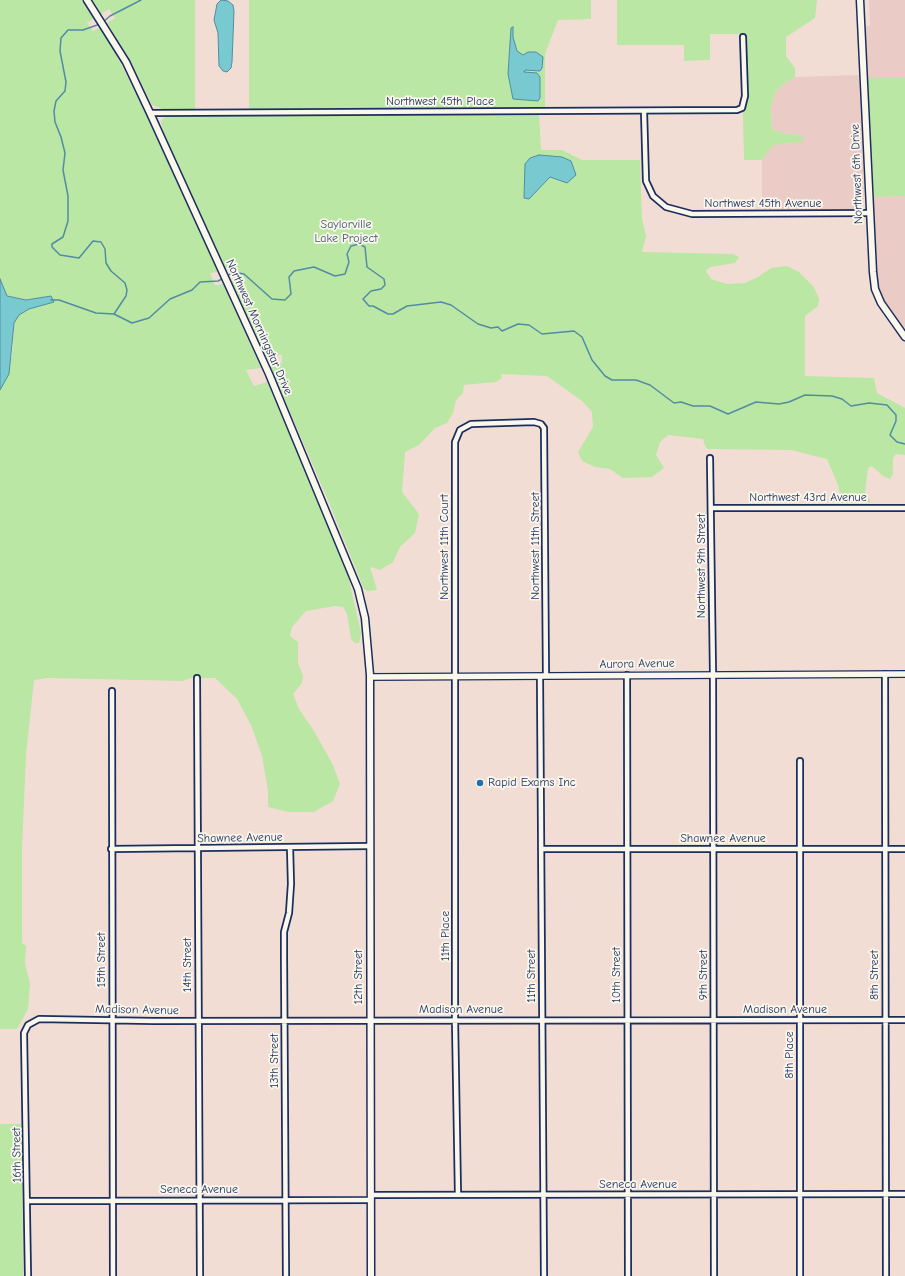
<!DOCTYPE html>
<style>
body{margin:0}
canvas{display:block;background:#f2ddd5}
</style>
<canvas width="905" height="1276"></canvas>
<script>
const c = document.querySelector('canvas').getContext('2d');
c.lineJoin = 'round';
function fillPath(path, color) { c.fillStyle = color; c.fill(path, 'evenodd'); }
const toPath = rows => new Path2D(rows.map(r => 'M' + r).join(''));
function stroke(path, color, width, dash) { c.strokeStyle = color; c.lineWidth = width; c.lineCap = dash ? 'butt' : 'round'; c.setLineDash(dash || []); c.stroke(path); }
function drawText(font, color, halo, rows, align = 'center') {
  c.font = font + ' "Comic Neue",sans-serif'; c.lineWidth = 3.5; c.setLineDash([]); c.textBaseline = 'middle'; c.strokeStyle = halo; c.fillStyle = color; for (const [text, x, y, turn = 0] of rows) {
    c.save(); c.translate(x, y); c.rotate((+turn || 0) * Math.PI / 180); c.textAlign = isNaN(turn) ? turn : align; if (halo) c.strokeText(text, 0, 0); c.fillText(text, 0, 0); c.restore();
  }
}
fillPath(toPath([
 [869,0,905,0,905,78,867,78,865,26,870,26],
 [859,75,864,194,863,202,857,208,849,210,762,209,762,160,772,145,801,142,798,135,786,134,772,129,771,107,776,91,785,83,795,77],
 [905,196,905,327,901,326,894,318,884,302,878,287,872,197]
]), '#ebcbc5');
fillPath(toPath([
 [0,0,82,0,94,18,87,23,93,31,100,28,114,50,140,102,218,272,210,273,215,285,223,284,261,368,246,370,254,386,267,382,295,446,348,575,361,633,359,643,355,643,351,639,347,614,343,607,335,606,306,611,292,627,290,636,298,642,298,663,303,676,302,683,293,694,299,709,314,731,333,765,340,784,333,801,314,812,288,812,268,807,268,791,262,756,251,725,237,699,215,678,191,678,183,681,48,678,34,680,26,755,22,848,22,943,26,946,25,963,30,984,28,1009,17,1029,0,1029,0,390,12,356,14,323,19,315,29,309,53,302,50,296,26,300,7,296,0,279],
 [92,0,195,0,195,109,163,109,152,105,131,62,107,23,115,18,109,9,101,14],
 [249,0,591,0,591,19,558,20,545,54,545,107,249,109],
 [617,0,817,0,815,18,786,37,786,56,795,68,795,77,785,83,776,91,771,107,772,129,786,134,798,135,804,138,801,142,773,145,762,160,744,160,741,34,710,34,710,60,684,61,684,45,617,45],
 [867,78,905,78,905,196,872,197],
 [539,113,541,150,562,150,582,160,640,160,642,219,646,236,642,252,733,254,739,257,735,263,710,267,706,271,711,279,727,284,745,283,758,277,771,268,787,266,799,272,814,287,819,299,818,306,805,316,805,376,874,378,877,393,905,408,905,455,896,454,893,458,893,474,890,479,883,476,872,466,868,468,865,492,871,502,842,503,838,485,827,459,791,450,708,449,705,446,703,439,668,435,660,442,656,455,664,468,652,477,623,478,610,469,595,467,582,461,578,452,593,427,592,412,582,401,547,376,501,374,502,378,496,382,464,385,463,393,456,400,453,413,447,423,435,428,419,445,405,452,402,492,419,514,415,533,400,547,393,562,380,570,370,567,377,590,368,591,364,589,328,500,270,366,271,363,282,363,282,355,265,354,263,350,231,281,241,279,236,268,225,268,163,131,161,121,165,117,172,115],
 [0,1124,21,1124,22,1132,23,1276,0,1276]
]), '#bae7a4');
const water = toPath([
 [221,0,228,1,233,5,234,11,232,62,231,68,227,72,223,71,219,66,218,33,214,20,217,4,221,0],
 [513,27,513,37,517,51,523,55,528,52,536,52,543,57,542,68,540,71,525,70,524,72,537,73,540,77,540,98,538,101,513,99,508,74,511,28,513,27],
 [539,155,562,157,571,161,576,175,567,183,550,177,529,199,524,198,525,164,530,158,539,155],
 [0,279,7,296,26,300,51,296,54,302,29,309,19,315,14,323,9,374,0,390,0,279]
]);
fillPath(water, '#79cad0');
stroke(water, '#538ca2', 1);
stroke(toPath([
 [103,22,110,16,141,0],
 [227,276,233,272,244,274,272,299,285,300,291,294,289,277,294,271,314,267,335,276,345,274,349,262,347,254,351,246,359,244,365,247,367,267,384,279,385,285,381,289,371,291,363,299,369,306,373,306,388,314,393,314,407,306,441,302,451,305,478,324,491,328,498,327,502,331,518,324,529,325,542,334,574,331,582,337,592,360,605,376,612,380,636,380,650,385,674,403,681,402,693,406,710,406,728,414,756,402,779,404,789,402,805,395,832,396,842,399,851,406,869,403,887,405,896,415,896,421,890,435,897,442,905,444],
 [51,300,59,300,96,313,114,314,126,296,127,290,125,283,111,271,106,263,105,249,101,242,93,241,79,258,60,255,52,247,52,244,63,237,68,221,68,196,63,170,65,153,61,137,55,122,54,111,56,101,65,91,66,82,60,51,61,38,68,30,83,30,100,24],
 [114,314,132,323,149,318,170,299,192,290,200,282,218,281,224,278]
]), '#538ca2', 1.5);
const minor = toPath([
 [644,111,646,181,653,196,666,207,692,214,870,213],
 [150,113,737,110,742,108,745,96,743,37],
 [710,458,713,674,714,1276],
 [712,508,905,508],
 [885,674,886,1276],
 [627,675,628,1276],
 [540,677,544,1276],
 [197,678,200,1276],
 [112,691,113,1276],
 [800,761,800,1276],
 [111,849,370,846],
 [541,849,905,849],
 [371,1195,905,1194],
 [458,1195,455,1020,455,442,460,430,471,424,534,422,541,424,544,428,546,676],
 [27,1201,371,1200],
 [28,1276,24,1033,28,1025,39,1019,154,1021,905,1020],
 [286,1276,284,956,284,932,289,913,291,884,290,847]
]);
const tertiary = toPath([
 [370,677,905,674]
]);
const secondary = toPath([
 [87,0,126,62,150,113,269,374,358,589,365,618,370,675,371,1276],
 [860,0,873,272,875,289,881,303,905,337]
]);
stroke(minor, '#1b2f5e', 8);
stroke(tertiary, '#1b2f5e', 8);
stroke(secondary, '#1b2f5e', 9);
stroke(minor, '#fbf7ec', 4.5);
stroke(tertiary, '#fbf7ec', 5.5);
stroke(secondary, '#fbf7ec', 6);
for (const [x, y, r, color] of [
 [480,783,4,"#1f6fb2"]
]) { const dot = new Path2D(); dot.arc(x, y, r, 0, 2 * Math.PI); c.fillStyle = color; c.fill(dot); stroke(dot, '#fbf7ec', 1.5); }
drawText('12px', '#1b2f5e', '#fbf7ec', [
 ["Northwest 45th Place",440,102],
 ["Northwest 6th Drive",857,174,-92],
 ["Northwest 45th Avenue",763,204],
 ["Northwest Morningstar Drive",259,327,66],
 ["Northwest 43rd Avenue",808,498],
 ["Northwest 11th Street",536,546,-90],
 ["Northwest 11th Court",445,547,-90],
 ["Northwest 9th Street",702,566,-90],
 ["Aurora Avenue",637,664,-1],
 ["Shawnee Avenue",240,838,-1],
 ["Shawnee Avenue",723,839],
 ["11th Place",446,936,-90],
 ["15th Street",102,960,-90],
 ["14th Street",188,965,-90],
 ["10th Street",617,975,-90],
 ["9th Street",704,975,-90],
 ["8th Street",875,975,-90],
 ["11th Street",532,976,-90],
 ["12th Street",359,977,-90],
 ["Madison Avenue",137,1010,1],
 ["Madison Avenue",461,1010],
 ["Madison Avenue",785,1010],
 ["8th Place",790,1055,-90],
 ["13th Street",275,1061,-90],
 ["16th Street",17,1155,-91],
 ["Seneca Avenue",638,1185],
 ["Seneca Avenue",199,1190]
]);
drawText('12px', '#3b546c', '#fbf7ec', [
 ["Saylorville",346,225],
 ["Lake Project",346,239]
]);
drawText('12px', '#1b2f5e', '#fbf7ec', [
 ["Rapid Exams Inc",488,783]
], 'left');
</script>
